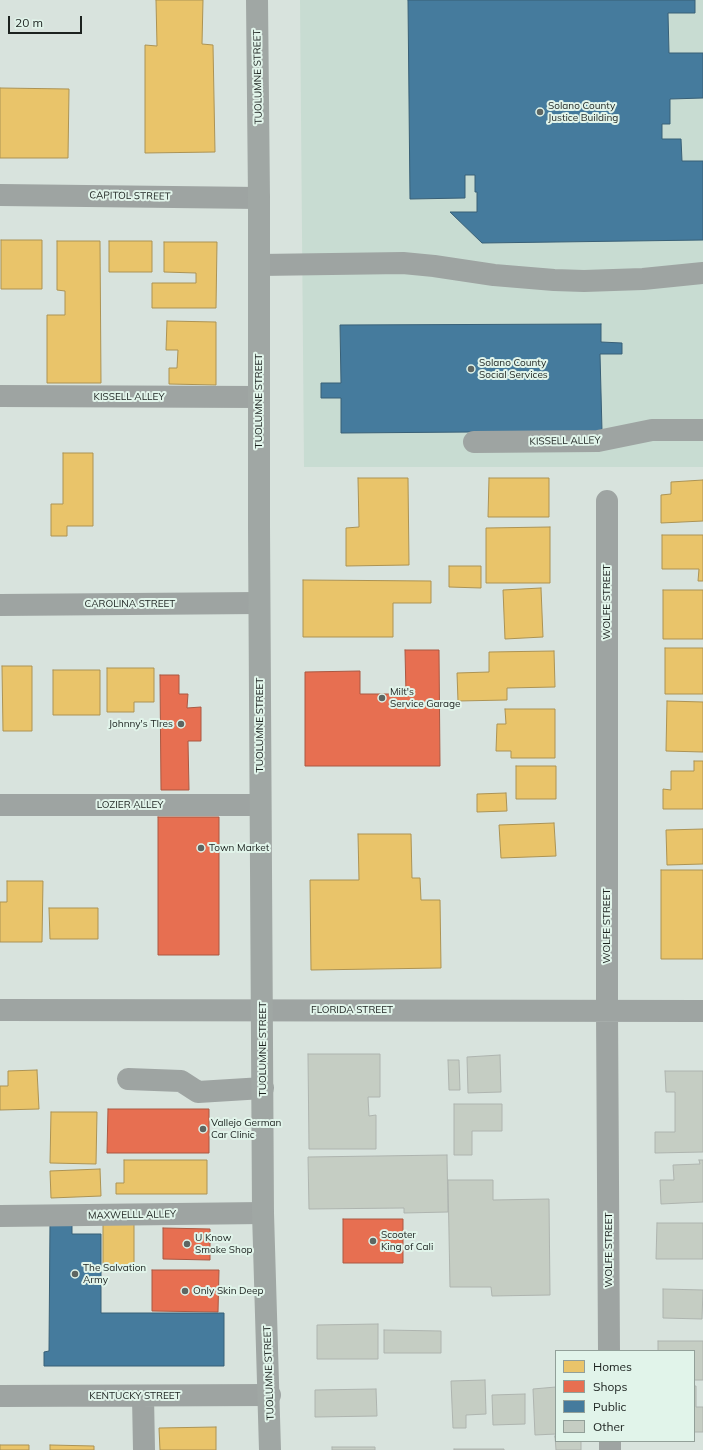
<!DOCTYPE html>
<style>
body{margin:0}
#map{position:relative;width:703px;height:1450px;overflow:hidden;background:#d8e3dd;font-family:Mulish,sans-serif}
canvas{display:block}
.legend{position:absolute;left:555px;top:1350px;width:140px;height:92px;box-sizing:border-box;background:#e1f4ea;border:1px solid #92a099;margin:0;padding:5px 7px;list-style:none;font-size:12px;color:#1c221f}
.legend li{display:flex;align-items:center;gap:8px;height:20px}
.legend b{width:20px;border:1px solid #92a099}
.scale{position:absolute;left:8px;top:16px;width:74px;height:18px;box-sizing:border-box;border:2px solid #1c221f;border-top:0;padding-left:5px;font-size:12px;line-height:14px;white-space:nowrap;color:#1c221f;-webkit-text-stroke:3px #e1f4ea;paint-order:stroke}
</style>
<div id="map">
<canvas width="703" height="1450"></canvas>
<ul class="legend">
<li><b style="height:11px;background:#e9c46a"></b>Homes</li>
<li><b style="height:11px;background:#e76f51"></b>Shops</li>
<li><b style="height:11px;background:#457b9d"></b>Public</li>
<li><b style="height:11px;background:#c5cdc3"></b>Other</li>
</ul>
<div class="scale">20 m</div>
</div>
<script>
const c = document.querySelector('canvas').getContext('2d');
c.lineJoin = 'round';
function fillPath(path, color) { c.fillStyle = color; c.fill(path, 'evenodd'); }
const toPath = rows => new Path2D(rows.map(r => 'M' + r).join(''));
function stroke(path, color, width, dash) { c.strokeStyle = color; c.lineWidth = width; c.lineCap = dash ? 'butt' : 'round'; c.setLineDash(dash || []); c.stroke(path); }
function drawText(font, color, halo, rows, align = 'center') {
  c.font = font + ' Mulish,sans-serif'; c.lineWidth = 4; c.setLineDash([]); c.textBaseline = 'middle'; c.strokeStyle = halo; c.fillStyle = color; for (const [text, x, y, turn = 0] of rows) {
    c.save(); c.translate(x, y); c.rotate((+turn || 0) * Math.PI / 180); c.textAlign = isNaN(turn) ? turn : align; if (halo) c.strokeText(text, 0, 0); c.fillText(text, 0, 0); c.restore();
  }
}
fillPath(toPath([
 [300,0,703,0,703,467,304,467]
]), '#c8dcd2');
const homes = toPath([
 [156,0,203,0,202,44,213,45,215,152,145,153,145,45,157,46,156,0],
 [0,88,69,89,68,158,0,158,0,88],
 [1,240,42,240,42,289,1,289,1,240],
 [57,241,100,241,101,383,47,383,47,315,65,315,65,291,57,290,57,241],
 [109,241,152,241,152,272,109,272,109,241],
 [164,242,217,242,216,308,152,308,152,283,196,283,196,273,164,272,164,242],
 [167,321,216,322,216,385,169,384,169,368,177,368,178,350,166,350,167,321],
 [63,453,93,453,93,526,67,526,67,536,51,536,51,504,63,504,63,453],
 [358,478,408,478,409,565,346,566,346,528,359,527,358,478],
 [489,478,549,478,549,517,488,517,489,478],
 [703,480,703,521,661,523,661,495,671,494,671,482,703,480],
 [550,527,550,583,486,583,486,528,550,527],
 [662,535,703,535,703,581,698,581,699,569,662,569,662,535],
 [449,566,481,566,481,588,449,587,449,566],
 [303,580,431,581,431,603,393,603,393,637,303,637,303,580],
 [541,588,543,637,505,639,503,590,541,588],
 [663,590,703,590,703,639,663,639,663,590],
 [665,648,703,648,703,694,665,694,665,648],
 [554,651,555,687,507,688,507,700,458,701,457,673,489,672,489,652,554,651],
 [2,666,32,666,32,731,3,731,2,666],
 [107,668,154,668,154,702,134,702,134,712,107,712,107,668],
 [53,670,100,670,100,715,53,715,53,670],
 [667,701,703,702,703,752,666,751,667,701],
 [505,709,555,709,555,758,511,758,511,751,496,751,497,724,506,724,505,709],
 [694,761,703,761,703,809,663,809,663,789,671,790,671,771,694,771,694,761],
 [516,766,556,766,556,799,516,799,516,766],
 [506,793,507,811,477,812,477,794,506,793],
 [554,823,556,856,501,858,499,825,554,823],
 [703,829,703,864,667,865,666,830,703,829],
 [358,834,411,834,412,878,420,878,421,900,440,900,441,968,311,970,310,880,359,880,358,834],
 [661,870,703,870,703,959,661,959,661,870],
 [7,881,43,881,42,942,0,942,0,902,7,902,7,881],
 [49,908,98,908,98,939,50,939,49,908],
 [37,1070,39,1109,0,1110,0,1086,8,1086,8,1071,37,1070],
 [51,1112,97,1112,96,1164,50,1163,51,1112],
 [124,1160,207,1160,207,1194,116,1194,116,1183,124,1183,124,1160],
 [100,1169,101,1196,51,1198,50,1171,100,1169],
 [103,1222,134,1223,134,1267,103,1267,103,1222],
 [216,1427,216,1450,160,1450,159,1428,216,1427],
 [0,1445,29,1445,29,1450,0,1450,0,1445],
 [50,1445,94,1446,94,1450,50,1450,50,1445]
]);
fillPath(homes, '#e9c46a');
stroke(homes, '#ac9354', 1);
const shops = toPath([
 [405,650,439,650,440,766,305,766,305,672,360,671,360,694,406,694,405,650],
 [160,675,179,675,179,694,188,694,187,708,201,707,201,741,188,741,189,790,161,790,160,675],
 [158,817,219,817,219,955,158,955,158,817],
 [108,1109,209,1109,209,1153,107,1153,108,1109],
 [343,1219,403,1219,403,1263,343,1263,343,1219],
 [163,1228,210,1229,210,1260,163,1259,163,1228],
 [152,1270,219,1270,218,1312,152,1311,152,1270]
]);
fillPath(shops, '#e76f51');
stroke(shops, '#aa5842', 1);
const public = toPath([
 [408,0,695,0,695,13,668,13,669,53,703,53,703,98,670,99,670,124,662,124,662,139,681,139,682,161,703,161,703,240,482,243,450,212,477,212,477,192,475,192,475,175,465,175,465,198,410,199,408,0],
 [601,324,601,342,622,343,622,354,600,354,602,431,341,433,341,398,321,398,321,383,341,383,340,325,601,324],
 [50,1222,72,1223,72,1234,101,1234,101,1313,224,1313,224,1366,44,1366,44,1352,49,1351,50,1222]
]);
fillPath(public, '#457b9d');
stroke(public, '#396077', 1);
const building = toPath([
 [308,1054,380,1054,380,1097,368,1097,369,1116,376,1115,376,1149,309,1149,308,1054],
 [500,1055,501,1092,468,1093,467,1057,500,1055],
 [448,1060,459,1060,460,1090,449,1090,448,1060],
 [665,1071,703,1071,703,1152,655,1153,655,1132,675,1132,675,1092,666,1092,665,1071],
 [454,1104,502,1104,502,1131,472,1131,472,1155,454,1155,454,1104],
 [447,1155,448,1212,404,1213,404,1208,309,1209,308,1157,447,1155],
 [699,1160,703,1160,703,1202,661,1204,660,1180,674,1180,673,1165,700,1164,699,1160],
 [448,1180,493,1180,493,1200,549,1199,550,1295,492,1296,491,1287,450,1287,448,1180],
 [657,1223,703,1223,703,1259,656,1259,657,1223],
 [663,1289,703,1290,702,1319,663,1318,663,1289],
 [378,1324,378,1359,317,1359,317,1325,378,1324],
 [384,1330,441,1331,441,1353,384,1353,384,1330],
 [658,1341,703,1341,703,1380,694,1380,694,1351,658,1351,658,1341],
 [485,1380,486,1414,466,1415,466,1428,453,1428,451,1381,485,1380],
 [694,1386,696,1386,696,1407,703,1407,703,1432,694,1432,694,1386],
 [556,1387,556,1434,535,1435,533,1389,556,1387],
 [376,1389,377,1416,315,1417,315,1390,376,1389],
 [525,1394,525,1424,493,1425,492,1395,525,1394],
 [555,1436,556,1441,581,1441,581,1450,556,1450,555,1436],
 [332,1447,375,1447,375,1450,332,1450,332,1447],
 [454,1449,504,1449,504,1450,454,1450,454,1449]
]);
fillPath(building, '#c5cdc3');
stroke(building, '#aeb4af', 1);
stroke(toPath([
 [0,195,259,198],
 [260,265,403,263,434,266,494,275,554,280,584,281,643,279,703,273],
 [0,396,259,397],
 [474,442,598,441,652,430,703,430],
 [607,501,607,1011,609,1351],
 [0,605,259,603],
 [0,805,260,805],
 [0,1010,703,1011],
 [128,1079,181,1081,198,1092,263,1088],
 [0,1216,263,1213],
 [0,1396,270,1395],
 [143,1396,144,1450],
 [610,1441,610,1450]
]), '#9ea4a2', 22);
stroke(toPath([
 [257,0,259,198,259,527,263,1213,270,1450]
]), '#a0a7a4', 22);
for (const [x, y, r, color] of [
 [540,112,4,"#5e6662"],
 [471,369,4,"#5e6662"],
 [382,698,4,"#5e6662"],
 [181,724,4,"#5e6662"],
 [201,848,4,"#5e6662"],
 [203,1129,4,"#5e6662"],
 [373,1241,4,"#5e6662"],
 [187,1244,4,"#5e6662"],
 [75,1274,4,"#5e6662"],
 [185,1291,4,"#5e6662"]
]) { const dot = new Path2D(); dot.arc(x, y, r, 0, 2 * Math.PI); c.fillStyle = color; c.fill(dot); stroke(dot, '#e1f4ea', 1.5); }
drawText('10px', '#1c221f', '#e1f4ea', [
 ["TUOLUMNE STREET",258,77,-91],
 ["CAPITOL STREET",130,196,1],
 ["KISSELL ALLEY",129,397],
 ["TUOLUMNE STREET",259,401,-90],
 ["KISSELL ALLEY",565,441,-1],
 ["WOLFE STREET",607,602,-90],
 ["CAROLINA STREET",130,604],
 ["TUOLUMNE STREET",260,725,-90],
 ["LOZIER ALLEY",130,805],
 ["WOLFE STREET",607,926,-90],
 ["FLORIDA STREET",352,1010],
 ["TUOLUMNE STREET",263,1049,-90],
 ["MAXWELLL ALLEY",132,1215,-1],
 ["WOLFE STREET",609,1250,-90],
 ["TUOLUMNE STREET",269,1373,-92],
 ["KENTUCKY STREET",135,1396]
]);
drawText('10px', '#1c221f', '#e1f4ea', [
 ["Solano County",548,106],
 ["Justice Building",548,118],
 ["Solano County",479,363],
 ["Social Services",479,375],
 ["Milt's",390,692],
 ["Service Garage",390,704],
 ["Johnny's TIres",173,724,"right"],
 ["Town Market",209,848],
 ["Vallejo German",211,1123],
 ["Car Clinic",211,1135],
 ["Scooter",381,1235],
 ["King of Cali",381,1247],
 ["U Know",195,1238],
 ["Smoke Shop",195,1250],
 ["The Salvation",83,1268],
 ["Army",83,1280],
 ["Only Skin Deep",193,1291]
], 'left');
</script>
